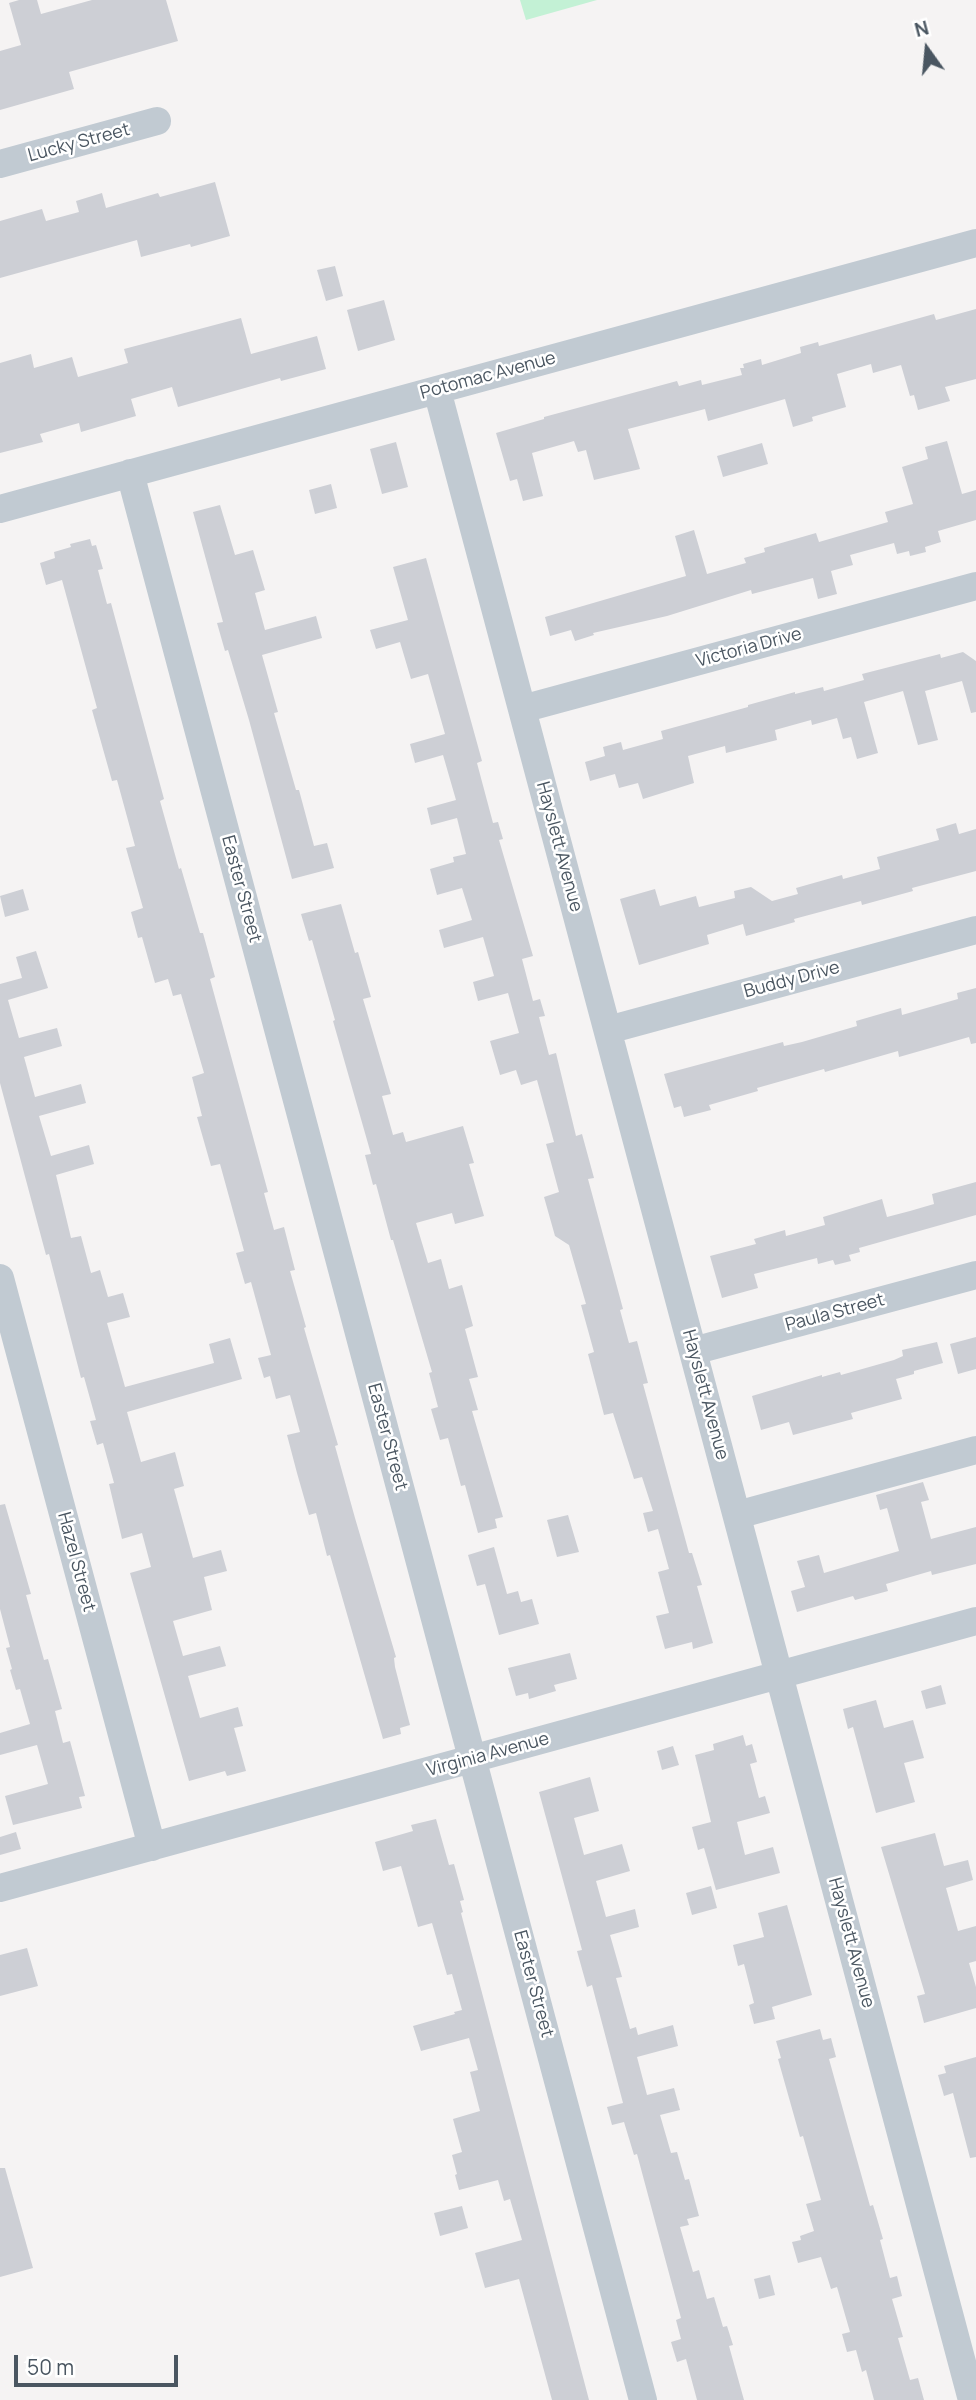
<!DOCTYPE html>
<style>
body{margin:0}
#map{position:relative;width:976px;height:2400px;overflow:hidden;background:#f5f3f3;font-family:Manrope,sans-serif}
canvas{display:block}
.north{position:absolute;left:892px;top:14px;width:70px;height:70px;-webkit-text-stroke:5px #fff;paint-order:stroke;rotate:345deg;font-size:19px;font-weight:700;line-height:28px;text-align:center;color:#4a5661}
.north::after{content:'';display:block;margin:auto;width:24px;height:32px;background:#4a5661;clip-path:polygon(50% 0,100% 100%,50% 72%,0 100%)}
.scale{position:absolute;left:14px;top:2355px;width:164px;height:32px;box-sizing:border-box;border:4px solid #4a5661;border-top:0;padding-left:9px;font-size:21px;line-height:24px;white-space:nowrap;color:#4a5661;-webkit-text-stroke:5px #fff;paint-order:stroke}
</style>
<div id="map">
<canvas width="976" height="2400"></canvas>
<div class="north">N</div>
<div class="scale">50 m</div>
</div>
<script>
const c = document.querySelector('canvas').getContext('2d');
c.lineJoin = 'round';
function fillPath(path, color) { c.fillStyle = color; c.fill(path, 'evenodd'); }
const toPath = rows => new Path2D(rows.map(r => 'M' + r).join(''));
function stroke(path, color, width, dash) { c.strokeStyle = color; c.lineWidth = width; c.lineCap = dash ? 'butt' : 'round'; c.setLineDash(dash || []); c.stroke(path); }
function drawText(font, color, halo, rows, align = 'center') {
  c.font = font + ' Manrope,sans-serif'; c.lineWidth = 5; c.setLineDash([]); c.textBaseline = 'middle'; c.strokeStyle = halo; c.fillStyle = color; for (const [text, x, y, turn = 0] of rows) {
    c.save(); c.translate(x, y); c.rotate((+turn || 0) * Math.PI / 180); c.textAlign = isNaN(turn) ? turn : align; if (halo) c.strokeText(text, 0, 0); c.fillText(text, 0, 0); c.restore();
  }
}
fillPath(toPath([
 [520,0,597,0,526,20]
]), '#c3f1d5');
fillPath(toPath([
 [19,0,37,0,41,14,92,0,166,0,178,41,69,72,74,89,0,110,0,51,21,45,9,3],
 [215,182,230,236,191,247,190,244,141,257,137,240,0,278,0,221,42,209,46,221,79,212,76,201,102,193,106,208,158,193,160,197],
 [335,266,343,296,326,301,317,270],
 [384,300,395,340,358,351,347,310],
 [976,309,976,379,945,387,950,401,918,410,914,395,910,396,901,365,873,373,871,364,837,374,846,407,812,417,813,421,793,427,785,399,708,421,705,409,628,429,640,469,594,480,586,450,578,452,574,441,532,453,543,496,523,501,517,479,510,481,496,433,544,419,544,417,677,381,679,386,701,380,702,385,742,375,740,368,744,368,743,364,761,359,762,365,801,353,800,347,818,342,819,346,934,314,936,320],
 [241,318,251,354,317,336,326,369,281,381,280,378,178,407,172,387,131,399,136,416,81,432,79,423,40,434,43,442,0,453,0,363,31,354,34,368,72,357,78,377,128,363,124,349],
 [947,441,962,494,976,490,976,520,938,531,941,542,925,547,926,552,910,556,909,551,897,554,894,543,850,555,853,565,831,571,837,594,818,599,813,578,752,594,751,590,667,616,593,633,594,635,575,641,571,630,550,636,545,617,686,576,675,536,694,530,707,574,746,563,744,558,765,552,764,548,816,533,819,542,888,522,885,512,913,504,902,467,928,459,925,447],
 [396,442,408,487,382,494,370,449],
 [762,443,768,464,723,477,717,456],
 [331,484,337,508,315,514,309,490],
 [220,505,235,555,253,550,265,590,255,593,265,630,316,616,322,638,262,655,278,712,274,713,296,790,299,790,314,846,327,843,334,868,292,879,249,720,228,650,225,651,217,623,223,622,193,512],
 [90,539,92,546,96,545,103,569,98,570,107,604,111,603,134,688,164,799,160,801,179,869,181,868,200,933,203,933,215,977,210,979,268,1192,264,1193,274,1230,284,1227,295,1270,290,1271,306,1327,304,1328,338,1445,335,1446,355,1518,396,1657,394,1658,395,1667,410,1725,400,1728,401,1734,383,1739,330,1555,327,1556,316,1513,309,1515,297,1473,287,1435,300,1432,290,1395,276,1399,270,1376,264,1378,258,1358,271,1355,251,1282,245,1284,236,1253,244,1251,220,1164,211,1166,197,1117,202,1116,192,1077,204,1073,181,994,173,996,168,979,155,983,142,937,138,938,131,912,143,908,126,848,135,846,117,780,112,781,92,710,97,708,62,580,46,585,40,563,55,558,54,552,71,547,70,544],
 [426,558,482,761,477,763,493,823,498,822,503,839,499,840,533,956,522,959,533,1001,540,999,545,1016,539,1017,549,1055,556,1053,576,1136,582,1134,594,1178,588,1179,623,1309,620,1310,629,1343,637,1341,648,1383,643,1384,689,1553,692,1553,702,1585,697,1586,713,1643,693,1649,692,1642,665,1649,656,1616,669,1613,658,1572,669,1569,658,1529,648,1532,643,1513,653,1511,642,1477,634,1479,613,1413,604,1415,588,1354,594,1352,581,1305,586,1304,569,1245,555,1236,544,1197,559,1192,546,1144,554,1142,537,1080,521,1085,516,1070,500,1075,490,1041,519,1033,508,993,478,1001,473,982,494,976,483,937,444,948,439,930,472,920,462,888,437,895,430,869,454,862,453,857,466,854,457,818,431,825,427,808,456,800,443,755,415,763,410,744,445,734,428,674,411,679,400,642,376,649,370,630,408,620,393,567],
 [963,652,976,661,976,712,971,713,962,681,925,691,938,740,918,745,903,691,864,702,878,753,857,759,851,737,843,739,837,718,812,725,811,720,775,730,777,740,726,753,725,746,688,756,694,783,643,799,638,783,619,788,615,774,590,781,585,762,605,756,603,747,621,742,623,750,663,739,661,731,748,707,748,705,795,692,795,694,823,687,824,691,864,680,862,674,940,654,941,658],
 [956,823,959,834,976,829,976,871,912,888,913,891,862,905,861,901,794,919,795,922,746,936,743,924,707,935,709,944,639,965,620,899,655,889,660,906,696,896,699,907,735,898,734,891,751,887,772,901,798,894,796,888,842,875,843,879,880,869,877,857,939,840,936,829],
 [23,889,29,910,5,917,0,896],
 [341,904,355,953,358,952,371,997,363,999,391,1094,382,1096,393,1135,403,1132,406,1142,463,1126,474,1163,469,1164,484,1216,455,1224,452,1213,416,1223,428,1263,441,1259,449,1289,462,1285,473,1326,465,1329,478,1377,469,1379,478,1410,472,1411,503,1517,495,1519,497,1528,478,1533,465,1485,461,1486,448,1438,440,1440,431,1409,438,1407,429,1373,432,1372,393,1240,391,1240,376,1184,373,1185,365,1155,371,1154,333,1021,335,1020,312,940,309,941,301,914],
 [36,951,48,988,8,1000,19,1038,57,1028,62,1046,24,1057,35,1097,81,1084,86,1103,39,1116,51,1156,89,1145,94,1164,56,1175,71,1238,81,1236,91,1273,100,1270,108,1297,123,1293,130,1317,107,1323,125,1387,214,1363,209,1344,230,1338,242,1379,127,1412,141,1462,175,1452,184,1486,174,1489,193,1558,221,1550,227,1571,204,1577,212,1610,173,1621,183,1656,220,1646,226,1666,188,1676,200,1718,238,1707,243,1726,234,1728,246,1771,227,1776,225,1771,189,1781,130,1573,151,1567,142,1533,122,1539,109,1484,114,1483,103,1443,97,1445,90,1421,96,1420,84,1377,81,1378,49,1254,46,1255,0,1083,0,984,22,978,16,957],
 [976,988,976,1043,971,1044,969,1037,899,1057,898,1051,825,1072,824,1069,757,1088,758,1091,709,1105,711,1110,684,1117,681,1106,674,1108,664,1074,783,1042,784,1046,802,1042,857,1026,856,1021,901,1008,902,1015,958,999,957,993],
 [976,1182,976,1215,859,1248,860,1252,849,1255,851,1261,835,1265,833,1260,818,1264,817,1258,754,1274,758,1288,722,1298,710,1256,756,1244,754,1239,785,1230,786,1236,825,1225,823,1217,882,1199,887,1217,910,1211,934,1204,932,1194],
 [976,1337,976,1369,958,1374,950,1344],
 [937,1342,943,1363,914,1371,914,1374,896,1379,902,1399,851,1413,853,1419,793,1435,789,1422,761,1430,752,1396,822,1375,822,1377,840,1372,841,1375,894,1360,903,1356,902,1350],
 [923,1482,929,1500,921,1502,931,1539,976,1527,976,1564,932,1575,931,1571,886,1584,888,1591,855,1600,853,1596,797,1612,791,1591,805,1587,797,1561,819,1555,824,1573,899,1551,887,1508,880,1510,876,1495],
 [5,1504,31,1594,26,1595,44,1660,48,1659,62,1709,55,1711,63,1743,70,1741,85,1796,79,1797,82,1808,13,1825,5,1796,48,1784,37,1745,0,1755,0,1733,30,1724,20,1689,16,1690,10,1670,12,1669,6,1648,10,1647,0,1609,0,1505],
 [568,1515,579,1552,557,1557,547,1520],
 [494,1547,507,1594,518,1591,521,1602,532,1599,539,1624,499,1635,485,1584,477,1586,468,1555],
 [570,1653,577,1679,554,1685,556,1691,529,1699,528,1693,516,1696,508,1668],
 [941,1685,946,1704,926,1709,921,1691],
 [876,1700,884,1728,913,1720,924,1758,904,1763,915,1802,876,1813,853,1727,848,1729,843,1709],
 [743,1735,746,1746,752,1744,757,1762,750,1764,759,1798,765,1796,770,1813,737,1822,745,1855,773,1847,780,1873,716,1890,704,1848,698,1850,692,1827,711,1822,695,1755,714,1750,713,1744],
 [673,1746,679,1765,662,1770,657,1751],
 [590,1777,599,1811,574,1818,584,1855,622,1844,630,1871,596,1881,606,1917,635,1909,639,1927,610,1935,622,1977,616,1978,630,2029,636,2027,638,2035,673,2025,678,2046,637,2057,647,2095,674,2088,680,2110,660,2115,671,2153,677,2152,685,2180,689,2179,699,2216,687,2219,689,2225,680,2227,693,2272,699,2270,707,2299,714,2297,723,2327,727,2326,733,2345,729,2346,744,2400,697,2400,686,2359,677,2362,671,2342,681,2339,676,2320,681,2318,637,2154,634,2155,624,2122,612,2125,607,2107,623,2103,592,1985,587,1987,577,1951,582,1950,539,1792],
 [436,1819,449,1865,454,1864,464,1900,460,1901,463,1912,461,1913,589,2400,552,2400,519,2279,485,2288,475,2253,522,2240,510,2199,504,2201,498,2180,459,2190,455,2175,457,2174,452,2155,462,2152,453,2119,480,2111,470,2072,478,2070,469,2038,421,2051,413,2026,455,2014,454,2012,462,2010,452,1974,447,1975,432,1923,418,1927,401,1866,383,1871,375,1842,413,1831,411,1825],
 [16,1832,21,1849,0,1855,0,1837],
 [935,1833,944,1866,968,1860,973,1880,946,1888,958,1931,976,1926,976,1961,969,1963,976,1987,976,2008,924,2023,917,1996,925,1994,881,1847],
 [711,1886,717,1908,692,1915,686,1893],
 [787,1905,812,1995,772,2007,775,2019,754,2024,749,2005,754,2003,744,1964,738,1966,733,1945,764,1937,758,1913],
 [27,1948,38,1986,0,1996,0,1955],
 [820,2029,823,2040,831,2038,836,2057,829,2059,847,2124,870,2206,873,2205,883,2239,880,2240,890,2278,897,2276,902,2296,892,2299,903,2337,898,2338,910,2380,918,2378,924,2400,874,2400,866,2370,862,2372,856,2350,847,2352,842,2334,850,2332,837,2287,831,2289,821,2257,798,2263,792,2242,801,2240,800,2236,814,2231,806,2204,821,2200,803,2136,800,2137,778,2059,781,2058,776,2041],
 [976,2057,976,2157,970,2158,953,2093,944,2096,938,2075,946,2073,944,2066],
 [0,2168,5,2168,33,2268,0,2277],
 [462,2206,468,2228,440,2236,434,2213],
 [770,2275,775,2295,759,2299,754,2279]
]), '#cdcfd5');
stroke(toPath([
 [0,164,157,121],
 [437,390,972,2400],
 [130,473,643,2400],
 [0,509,976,243],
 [522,709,976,586],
 [608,1030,976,930],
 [0,1278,152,1847],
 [693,1351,976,1275],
 [737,1515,976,1450],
 [0,1888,976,1621]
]), '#c1cad2', 28);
drawText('18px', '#4a5661', '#fff', [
 ["Lucky Street",79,143,-15],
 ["Potomac Avenue",488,376,-15],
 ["Victoria Drive",749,648,-15],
 ["Hayslett Avenue",559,847,75],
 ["Easter Street",241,889,75],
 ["Buddy Drive",792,980,-15],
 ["Paula Street",835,1313,-15],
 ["Hayslett Avenue",705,1395,75],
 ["Easter Street",387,1437,75],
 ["Hazel Street",76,1562,75],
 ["Virginia Avenue",488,1755,-15],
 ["Hayslett Avenue",851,1943,75],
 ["Easter Street",533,1984,75]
]);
</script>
